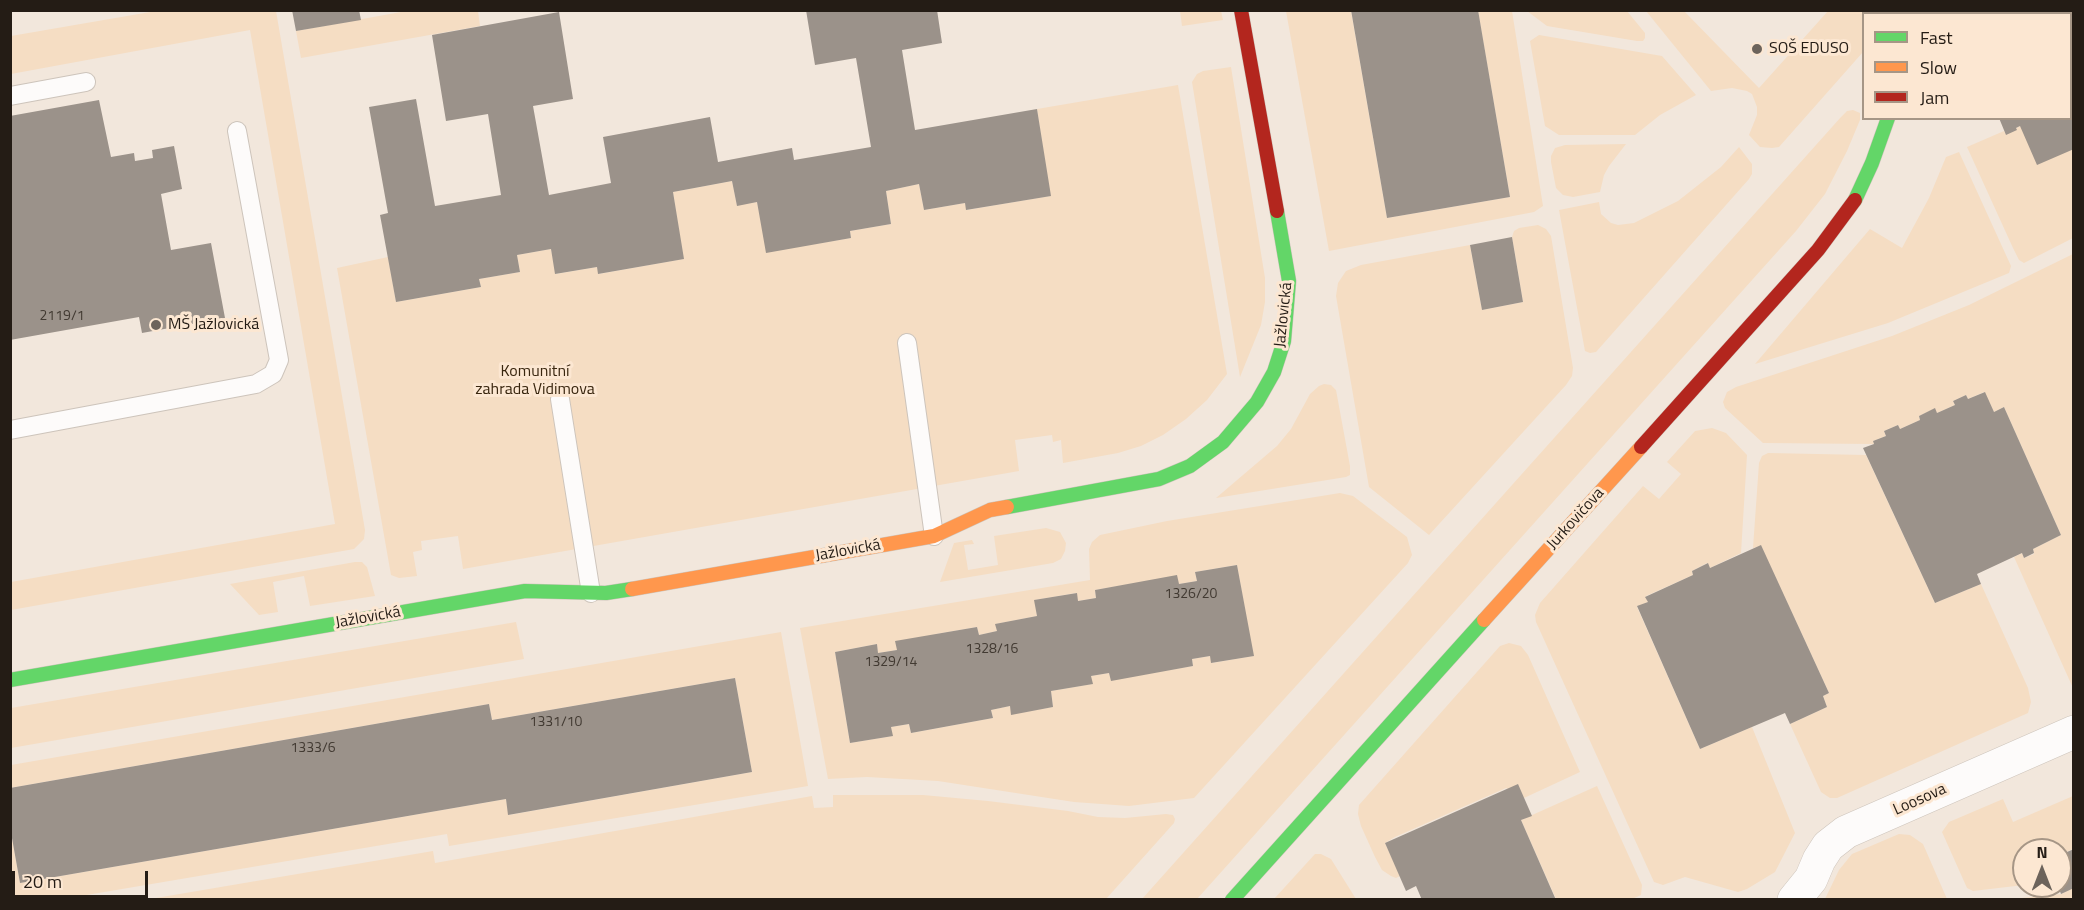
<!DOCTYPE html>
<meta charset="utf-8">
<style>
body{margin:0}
#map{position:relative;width:2084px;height:910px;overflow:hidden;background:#f2e7dc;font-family:"Titillium Web",sans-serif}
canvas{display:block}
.frame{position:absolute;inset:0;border:12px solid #241c15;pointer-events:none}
.legend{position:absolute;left:1862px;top:12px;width:210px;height:108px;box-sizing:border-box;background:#fce7d2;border:2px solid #a69686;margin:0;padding:8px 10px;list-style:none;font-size:18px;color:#241c15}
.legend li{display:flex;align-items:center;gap:12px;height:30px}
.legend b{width:30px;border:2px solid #a69686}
.north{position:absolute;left:2012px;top:838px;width:60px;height:60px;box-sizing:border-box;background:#fce7d2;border:2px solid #a69686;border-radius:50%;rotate:0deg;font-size:16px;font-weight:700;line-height:24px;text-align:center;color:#241c15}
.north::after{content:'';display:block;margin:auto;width:21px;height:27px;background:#6c635b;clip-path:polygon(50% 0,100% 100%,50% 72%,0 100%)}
.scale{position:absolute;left:12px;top:871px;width:136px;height:27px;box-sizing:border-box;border:3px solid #241c15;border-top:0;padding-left:8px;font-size:18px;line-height:21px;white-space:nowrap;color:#241c15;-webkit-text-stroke:4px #fce7d2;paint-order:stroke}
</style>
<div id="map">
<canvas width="2084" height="910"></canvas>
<div class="frame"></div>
<ul class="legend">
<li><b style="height:8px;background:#63d668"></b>Fast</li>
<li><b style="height:8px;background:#ff974d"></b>Slow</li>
<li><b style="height:8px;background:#b3261e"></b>Jam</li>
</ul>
<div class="north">N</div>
<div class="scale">20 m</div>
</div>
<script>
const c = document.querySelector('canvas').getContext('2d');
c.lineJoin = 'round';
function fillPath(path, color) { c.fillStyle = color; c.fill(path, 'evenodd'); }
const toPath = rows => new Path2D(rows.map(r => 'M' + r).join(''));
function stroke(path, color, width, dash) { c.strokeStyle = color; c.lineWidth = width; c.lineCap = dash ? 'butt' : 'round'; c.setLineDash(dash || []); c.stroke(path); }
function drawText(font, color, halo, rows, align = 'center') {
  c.font = font + ' "Titillium Web",sans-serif'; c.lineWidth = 6; c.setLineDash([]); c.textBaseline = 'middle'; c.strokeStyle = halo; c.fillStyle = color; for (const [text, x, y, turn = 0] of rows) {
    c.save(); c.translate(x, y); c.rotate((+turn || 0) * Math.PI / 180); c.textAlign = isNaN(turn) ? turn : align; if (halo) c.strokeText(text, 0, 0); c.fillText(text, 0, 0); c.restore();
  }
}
fillPath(toPath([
 [412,10,478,11,480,26,301,58,296,31],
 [156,11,276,11,365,530,364,539,354,549,11,610,11,582,335,524,250,30,11,74,11,36],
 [1180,11,1221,11,1223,20,1182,26],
 [1286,11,1351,11,1387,218,1510,197,1478,11,1512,11,1543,206,1534,212,1329,251],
 [1527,11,1627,11,1645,33,1645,38,1643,41,1637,41,1547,26],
 [1646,11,1684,11,1759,88,1828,11,1900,11,1898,13,1864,14,1863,52,1779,147,1772,148,1760,147,1749,135,1757,115,1757,107,1752,94,1747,91,1732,88,1711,91],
 [1539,35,1662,56,1696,95,1660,115,1635,135,1559,135,1545,126,1530,41],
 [1231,67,1265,278,1265,302,1261,325,1240,377,1192,82,1197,74,1203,71],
 [1178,85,1227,374,1207,400,1186,419,1163,435,1141,446,1118,453,1063,463,1061,440,1053,442,1052,435,1015,440,1019,471,463,569,458,536,421,541,422,550,413,552,417,576,399,578,391,575,337,268,388,257,396,302,481,287,479,279,520,272,517,255,551,249,556,274,597,267,599,274,683,259,673,192,732,181,737,205,757,202,767,252,851,238,850,231,891,224,886,191,919,184,924,210,965,203,967,210,1050,196,1037,109],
 [1853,110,1860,113,1860,120,1847,151,1825,194,1796,231,1197,899,1142,899,1841,117,1847,111],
 [2020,126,2073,149,2073,238,2024,263,2019,260,2013,248,1967,147,2004,131,2006,134],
 [1626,144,1609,166,1604,175,1600,192,1573,197,1563,195,1556,188,1551,162,1551,156,1555,148,1565,145],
 [1739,147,1752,164,1752,174,1749,179,1596,352,1590,353,1585,351,1559,210,1599,202,1601,214,1611,223,1618,225,1634,223,1678,201,1721,167],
 [1959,152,2011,266,2009,273,1888,323,1755,364,1870,229,1902,248,1929,198,1946,157],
 [1538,225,1546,229,1551,236,1573,368,1572,376,1566,385,1429,535,1369,487,1336,296,1338,283,1346,271,1361,265,1470,245,1482,310,1523,302,1512,237,1514,231,1519,228],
 [2073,254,2073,688,2014,557,2022,553,2024,558,2034,554,2033,549,2061,535,2004,407,1994,412,1984,392,1968,399,1966,395,1953,401,1955,405,1937,413,1934,409,1919,416,1920,420,1900,429,1898,425,1884,431,1886,436,1873,441,1874,444,1763,443,1725,408,1723,402,1727,392,1736,387,1892,336,1969,305],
 [1324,384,1331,385,1336,390,1350,466,1350,475,1346,477,1216,498,1277,446,1291,429,1310,394,1319,386],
 [1712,428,1726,433,1747,455,1741,553,1710,568,1707,563,1692,571,1693,575,1646,596,1648,602,1637,607,1700,749,1752,727,1795,833,1775,872,1747,889,1738,892,1685,877,1663,885,1654,882,1536,622,1535,615,1540,603,1643,486,1659,499,1681,474,1667,462,1695,431],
 [1768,453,1866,455,1935,603,1981,584,2028,688,2031,702,2028,713,1837,798,1830,798,1821,792,1790,724,1827,707,1823,696,1829,693,1761,546,1753,548,1759,463,1762,456],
 [1340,493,1353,496,1407,537,1412,555,1408,563,1194,798,1129,806,1074,802,938,781,867,777,828,779,800,628,1090,580,1089,549,1092,542,1100,535,1167,521],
 [1237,565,1253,656,1212,663,1210,656,1192,659,1193,666,1111,680,1109,673,1091,676,1092,684,1051,691,1053,707,1012,714,1010,706,991,710,993,718,911,733,909,724,891,727,892,736,850,743,835,652,877,644,878,653,897,650,936,634,977,627,979,635,997,631,996,624,1037,616,1035,600,1076,593,1078,601,1096,598,1095,590,1136,583,1179,584,1197,581,1195,572],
 [1046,528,1060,532,1066,543,1065,551,1061,559,1053,563,940,582,954,543,972,540,974,544,964,545,968,570,998,565,994,536],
 [355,562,362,562,367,567,375,596,310,606,304,576,273,582,278,612,259,615,230,584],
 [516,622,524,659,11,748,11,708],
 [781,632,808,786,449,846,447,834,63,899,11,899,10,827,20,883,506,799,509,815,752,772,735,678,492,720,489,704,10,788,11,765],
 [1509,643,1521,646,1528,655,1580,772,1524,798,1506,788,1395,837,1385,843,1400,876,1396,878,1391,876,1382,870,1375,857,1361,826,1358,814,1359,805,1500,646],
 [1597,786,1642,885,1641,895,1632,899,1556,899,1521,820],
 [833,795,923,795,988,801,1068,811,1098,817,1125,818,1166,814,1173,815,1175,819,1174,823,1106,899,150,899,433,851,435,863,812,796,814,808,833,807],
 [2073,796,2073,849,2060,855,2060,850,2024,850,2024,885,1973,891,1967,888,1942,832,1949,822,2003,799,2013,822],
 [1899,834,1910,835,1923,844,1947,899,1825,899,1839,870,1852,854],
 [1315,854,1321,854,1331,859,1356,899,1274,899],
 [2072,888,2073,899,2002,900,2061,894]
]), '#f5ddc3');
fillPath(toPath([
 [292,10,359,10,361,20,296,31],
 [806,10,937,10,942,43,902,50,915,130,1037,109,1051,196,966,210,965,203,924,210,919,184,886,191,891,224,850,231,851,238,766,253,757,202,737,206,732,181,673,192,684,259,598,274,597,267,555,274,551,249,517,255,520,272,479,279,481,287,396,302,380,215,388,213,369,107,416,99,435,206,501,195,488,114,446,121,432,35,559,12,573,99,533,106,549,195,611,183,603,137,710,117,718,162,792,148,794,160,871,147,856,58,815,65],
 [1351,10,1478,10,1510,197,1387,218],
 [2074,15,2074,149,2037,165,2020,126,2016,128,2017,130,2006,135,1999,118,2070,118,2070,17],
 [99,100,111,157,134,153,135,161,153,158,152,150,174,146,182,189,161,194,171,250,211,243,225,318,142,333,139,317,10,340,10,116],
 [1512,237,1523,302,1482,310,1470,245],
 [1985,392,1994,412,2004,407,2061,535,2033,549,2034,553,2024,558,2022,553,1977,574,1981,584,1935,603,1863,448,1874,444,1873,441,1886,436,1884,431,1898,425,1900,429,1920,420,1919,416,1935,408,1937,413,1955,405,1953,401,1966,395,1968,399],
 [1761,545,1829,693,1823,696,1827,707,1790,724,1785,713,1700,749,1637,606,1648,602,1645,597,1693,575,1692,571,1708,563,1710,568],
 [1237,565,1254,656,1211,663,1210,656,1192,659,1193,666,1111,681,1109,673,1091,676,1093,684,1051,691,1053,707,1011,715,1010,706,991,710,993,718,911,733,909,724,891,727,893,736,850,743,835,652,877,644,878,653,897,650,895,641,977,627,979,635,997,631,995,624,1037,616,1034,600,1077,593,1078,601,1096,598,1095,590,1177,575,1179,584,1197,581,1195,572],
 [735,678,752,772,508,815,506,799,20,883,10,827,10,788,489,704,492,720],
 [1518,784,1532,816,1521,820,1556,900,1422,900,1416,886,1406,891,1385,843],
 [2074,849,2074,888,2061,894,2058,886,2060,886,2060,855]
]), '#9b928a');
const lane = toPath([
 [10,96,86,82],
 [907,343,934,536],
 [560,399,591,593],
 [10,430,256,384,273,374,279,360,237,131]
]);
const street = toPath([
 [1964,14,1967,10],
 [1794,900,1811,879,1819,860,1828,846,1846,832,2074,732]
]);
const fast = toPath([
 [1855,200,1872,163,1888,118],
 [1007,507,1159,479,1190,466,1223,442,1257,402,1274,372,1284,341,1289,281,1277,211],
 [10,680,525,591,606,593,632,589],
 [1232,900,1484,620]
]);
const slow = toPath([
 [632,589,934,536,990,510,1007,507],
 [1484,620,1641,447]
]);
const jam = toPath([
 [1241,10,1277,211],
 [1641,447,1818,250,1855,200]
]);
stroke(lane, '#cdc4bb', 20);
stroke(street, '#cdc4bb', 34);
stroke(fast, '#cdc4bb', 15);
stroke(slow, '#cdc4bb', 15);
stroke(jam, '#cdc4bb', 15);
stroke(lane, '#fdfbfa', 18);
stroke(street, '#fdfbfa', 33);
stroke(fast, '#63d668', 14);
stroke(slow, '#ff974d', 14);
stroke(jam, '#b3261e', 14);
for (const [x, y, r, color] of [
 [1757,49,6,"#6c635b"],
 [156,325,6,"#6c635b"]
]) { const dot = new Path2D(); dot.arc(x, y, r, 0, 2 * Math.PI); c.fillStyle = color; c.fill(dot); stroke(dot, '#fce7d2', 2); }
drawText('14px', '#423a32', null, [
 ["2119/1",62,317],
 ["1326/20",1191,595],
 ["1328/16",992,650],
 ["1329/14",891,663],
 ["1331/10",556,723],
 ["1333/6",313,749]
]);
drawText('16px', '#241c15', '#fce7d2', [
 ["SOŠ EDUSO",1769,49],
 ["MŠ Jažlovická",168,325]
], 'left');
drawText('16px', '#241c15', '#fce7d2', [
 ["Jažlovická",1284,315,-84],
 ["Jurkovičova",1576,519,-48],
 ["Jažlovická",848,551,-10],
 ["Jažlovická",368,618,-10],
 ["Loosova",1920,800,-24]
]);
drawText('16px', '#39260f', '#fce7d2', [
 ["Komunitní",535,372],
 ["zahrada Vidimova",535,390]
]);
</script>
